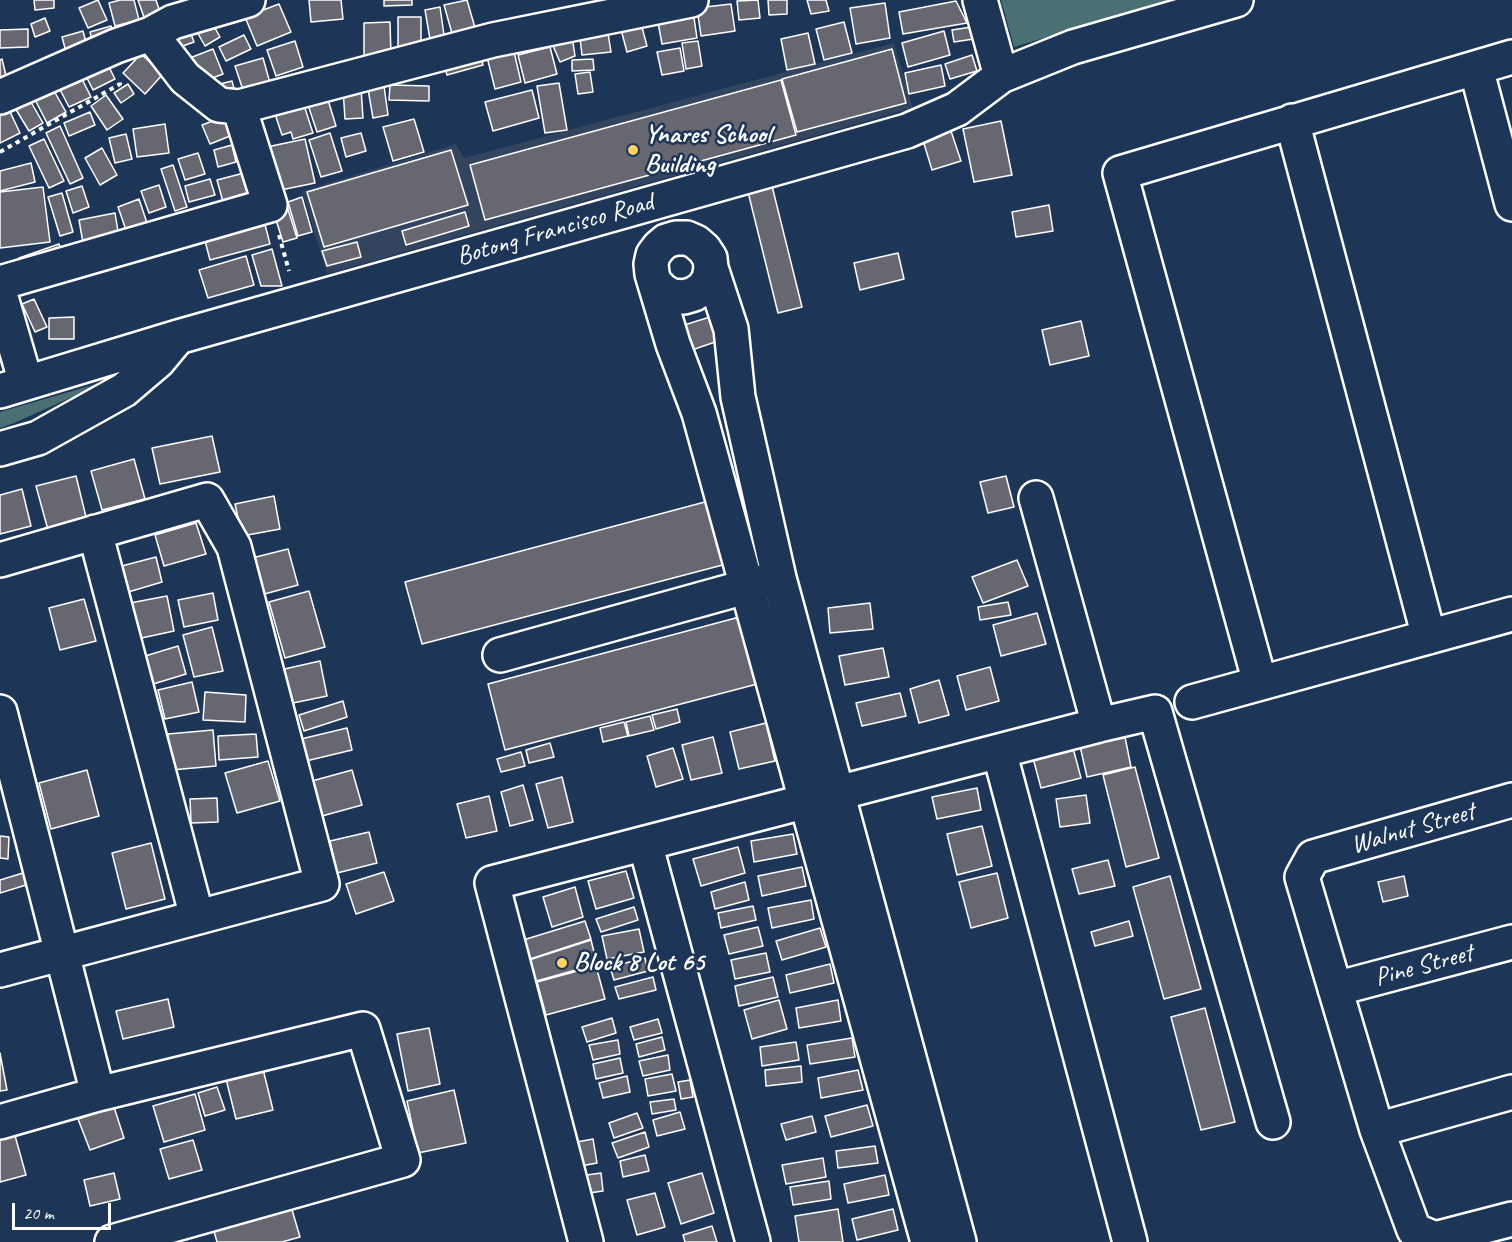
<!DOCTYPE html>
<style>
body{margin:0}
#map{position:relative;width:1512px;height:1242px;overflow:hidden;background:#1d3557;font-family:Caveat,sans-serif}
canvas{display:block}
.scale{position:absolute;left:12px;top:1203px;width:99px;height:27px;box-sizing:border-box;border:3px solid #fff;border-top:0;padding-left:8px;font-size:18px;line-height:21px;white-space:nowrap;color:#fff;-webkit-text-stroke:4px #1d3557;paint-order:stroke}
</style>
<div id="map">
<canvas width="1512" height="1242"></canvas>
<div class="scale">20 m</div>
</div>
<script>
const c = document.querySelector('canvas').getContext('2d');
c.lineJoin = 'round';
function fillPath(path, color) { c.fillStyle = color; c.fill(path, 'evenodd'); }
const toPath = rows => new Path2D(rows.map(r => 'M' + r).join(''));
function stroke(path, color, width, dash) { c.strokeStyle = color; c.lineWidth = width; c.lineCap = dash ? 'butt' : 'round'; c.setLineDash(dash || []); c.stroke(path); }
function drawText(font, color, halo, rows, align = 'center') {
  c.font = font + ' Caveat,sans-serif'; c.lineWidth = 5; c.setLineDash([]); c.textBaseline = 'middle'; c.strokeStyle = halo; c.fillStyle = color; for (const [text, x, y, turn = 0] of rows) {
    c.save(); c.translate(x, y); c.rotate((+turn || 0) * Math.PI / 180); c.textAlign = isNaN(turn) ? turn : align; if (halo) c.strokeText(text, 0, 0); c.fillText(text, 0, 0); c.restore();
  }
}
fillPath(toPath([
 [894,43,913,108,327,274,302,191,456,144,464,158]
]), '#33445f');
fillPath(toPath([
 [1001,0,1171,0,1014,47],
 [110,380,14,423,0,428,0,412]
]), '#4a7074');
const building = toPath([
 [34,0,54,0,54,8,35,10,34,0],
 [98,0,107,20,88,28,79,8,98,0],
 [120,0,134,0,139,20,115,26,109,3,120,0],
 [138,0,156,0,162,18,146,23,138,0],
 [309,0,341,0,343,19,311,22,309,0],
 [384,0,412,0,412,5,384,6,384,0],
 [467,0,478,38,455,44,444,5,467,0],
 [758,0,760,18,739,20,737,1,758,0],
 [768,0,787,0,787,14,769,15,768,0],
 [807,0,826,0,829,11,811,14,807,0],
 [956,1,967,23,903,34,899,12,956,1],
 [885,3,890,38,856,44,850,8,885,3],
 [279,4,291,32,257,46,245,17,279,4],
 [731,4,735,31,701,36,697,8,731,4],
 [440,7,445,42,431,45,425,10,440,7],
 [693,11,697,38,662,44,657,17,693,11],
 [207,14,220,37,205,46,192,23,207,14],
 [639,16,647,46,627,52,619,22,639,16],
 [398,17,421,17,421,48,398,48,398,17],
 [45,18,50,31,35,37,31,24,45,18],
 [390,22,391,56,364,56,364,23,390,22],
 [844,22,852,53,824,60,816,29,844,22],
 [187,23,194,42,169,51,162,32,187,23],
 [111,26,115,42,94,48,90,32,111,26],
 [978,26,980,38,954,42,952,30,978,26],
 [607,27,611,52,582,55,579,30,607,27],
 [28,29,28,47,0,48,0,30,28,29],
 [83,31,87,46,66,52,62,37,83,31],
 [944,31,950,55,908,67,902,43,944,31],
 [808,33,815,64,787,70,781,39,808,33],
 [244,35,251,49,226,61,219,47,244,35],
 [572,36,575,56,560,62,551,41,572,36],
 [295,41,303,67,276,76,267,50,295,41],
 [698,41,702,66,686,69,682,43,698,41],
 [478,47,483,65,447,75,442,57,478,47],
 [513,47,521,82,495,89,486,53,513,47],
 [550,47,557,74,525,83,518,55,550,47],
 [680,48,684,71,662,75,657,52,680,48],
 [213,49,223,74,199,83,182,61,213,49],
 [892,49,906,103,797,132,782,79,892,49],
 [141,54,163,74,145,94,123,73,141,54],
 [103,55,115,79,93,90,81,66,103,55],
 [972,55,977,71,950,79,945,64,972,55],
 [263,58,270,83,243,90,235,66,263,58],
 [2,59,9,88,0,90,0,60,2,59],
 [593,59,594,70,572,71,572,60,593,59],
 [941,65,945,86,909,94,905,73,941,65],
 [77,69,91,97,69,107,55,80,77,69],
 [590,72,593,92,578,94,575,74,590,72],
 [781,80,796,135,485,220,470,165,781,80],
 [232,81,236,96,216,85,232,81],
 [49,82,66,112,47,123,31,92,49,82],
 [559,83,567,130,545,133,537,86,559,83],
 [128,84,134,94,121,103,114,93,128,84],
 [390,85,429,86,429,101,389,100,390,85],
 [384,86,388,115,373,118,368,89,384,86],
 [361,88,363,118,345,119,343,89,361,88],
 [325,90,336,126,317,132,305,96,325,90],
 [532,90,539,118,493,131,485,102,532,90],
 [27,95,43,123,29,131,12,103,27,95],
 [106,95,123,119,107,130,91,106,106,95],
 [301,96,313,133,293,139,291,132,282,135,272,105,301,96],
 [5,101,20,133,0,143,0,104,5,101],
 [90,112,95,125,69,136,64,123,90,112],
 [223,117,230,136,210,144,202,125,223,117],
 [414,119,424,152,393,161,383,127,414,119],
 [1001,121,1012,175,974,182,963,129,1001,121],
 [165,124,169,153,137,157,133,129,165,124],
 [60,126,83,178,70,184,46,133,60,126],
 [950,128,961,161,932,170,922,137,950,128],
 [330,133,342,171,321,177,309,140,330,133],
 [361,133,366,151,346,157,341,138,361,133],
 [126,134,132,159,115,163,109,138,126,134],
 [44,139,64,181,49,188,29,146,44,139],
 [305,139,315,183,271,192,262,148,305,139],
 [232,145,236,162,218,167,214,150,232,145],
 [102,148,117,175,100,185,85,158,102,148],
 [451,150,468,205,324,247,307,192,451,150],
 [198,153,205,174,185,180,178,159,198,153],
 [31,163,35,182,0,191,0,171,31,163],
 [173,165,187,207,175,211,161,169,173,165],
 [244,173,250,195,223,202,217,180,244,173],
 [210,179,215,195,189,202,185,186,210,179],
 [159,185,166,207,149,213,141,191,159,185],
 [82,186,89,207,73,213,66,191,82,186],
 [772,186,802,307,778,313,748,192,772,186],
 [43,187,50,242,0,248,0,192,43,187],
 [62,193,73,232,60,236,48,197,62,193],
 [302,197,312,232,298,236,288,202,302,197],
 [139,199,148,226,127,233,118,207,139,199],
 [286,203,297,238,283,242,272,207,286,203],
 [1049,205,1053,231,1016,237,1012,212,1049,205],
 [465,212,469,226,406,245,402,231,465,212],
 [115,213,119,237,83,243,79,220,115,213],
 [263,217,270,244,210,260,203,233,263,217],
 [357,242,361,257,327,266,322,251,357,242],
 [59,244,63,255,23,269,19,258,59,244],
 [272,249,282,286,261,286,252,255,272,249],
 [898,253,904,279,860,290,854,263,898,253],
 [246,256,254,285,208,298,199,270,246,256],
 [34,299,47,327,35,332,22,304,34,299],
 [74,317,74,339,49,339,49,318,74,317],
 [710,317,718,341,689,351,681,326,710,317],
 [1081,321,1089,356,1050,365,1042,330,1081,321],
 [212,436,220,472,160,484,152,448,212,436],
 [134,459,145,499,102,510,91,471,134,459],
 [76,476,87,521,48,530,36,486,76,476],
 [1006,476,1014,507,988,513,980,482,1006,476],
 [22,489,31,526,0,534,0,495,22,489],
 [274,496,280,529,242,536,235,504,274,496],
 [716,499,734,562,422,644,405,582,716,499],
 [196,523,206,554,164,566,155,535,196,523],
 [288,549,298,585,257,596,248,559,288,549],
 [156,557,162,582,125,593,118,567,156,557],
 [1017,560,1028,586,983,603,972,577,1017,560],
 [309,591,325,647,285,658,269,602,309,591],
 [213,593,218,620,184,627,178,600,213,593],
 [167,596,174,631,137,639,130,603,167,596],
 [84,599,96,641,60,650,49,608,84,599],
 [1008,602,1011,615,980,620,978,607,1008,602],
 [870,603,873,629,830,633,828,608,870,603],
 [1037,613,1046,644,1001,656,993,625,1037,613],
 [747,615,765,682,505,750,488,684,747,615],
 [212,627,223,671,194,677,183,635,212,627],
 [178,646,186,674,150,685,142,657,178,646],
 [883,648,889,677,845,685,839,656,883,648],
 [320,661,327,696,288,704,280,670,320,661],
 [990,667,999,701,966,710,957,676,990,667],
 [939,680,949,715,919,723,910,689,939,680],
 [192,682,199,712,165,719,158,690,192,682],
 [205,692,246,695,245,722,203,720,205,692],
 [900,693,906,716,862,726,856,703,900,693],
 [343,701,347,717,304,731,299,715,343,701],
 [677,709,680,722,656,729,652,715,677,709],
 [650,716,654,730,629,736,626,722,650,716],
 [624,722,628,736,603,742,600,728,624,722],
 [766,723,775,761,739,769,730,732,766,723],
 [347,728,352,750,306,761,301,739,347,728],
 [213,730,216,766,171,770,168,734,213,730],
 [256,734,258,757,219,760,218,736,256,734],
 [713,737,722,773,691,780,682,745,713,737],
 [1125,737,1131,767,1087,777,1080,746,1125,737],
 [550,743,554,757,529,763,526,750,550,743],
 [673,748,683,779,656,787,647,756,673,748],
 [1073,748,1081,778,1041,788,1033,758,1073,748],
 [521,752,525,766,501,772,497,759,521,752],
 [268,761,280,801,237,813,225,773,268,761],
 [1135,767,1159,858,1126,867,1103,775,1135,767],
 [87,770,99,816,51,829,39,783,87,770],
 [352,770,362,805,322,816,312,781,352,770],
 [562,777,573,822,548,828,536,784,562,777],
 [523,785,533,820,510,826,501,792,523,785],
 [977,788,981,810,937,819,932,797,977,788],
 [1086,795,1090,823,1060,827,1056,799,1086,795],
 [489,796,497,831,466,838,457,804,489,796],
 [217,798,218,822,191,823,190,799,217,798],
 [982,826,992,866,957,875,947,834,982,826],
 [369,832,377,863,337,873,330,841,369,832],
 [793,834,797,854,754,862,751,841,793,834],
 [0,836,9,837,8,859,0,858,0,836],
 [151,843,165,899,126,909,112,853,151,843],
 [738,847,745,873,701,886,693,859,738,847],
 [1108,860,1115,886,1079,894,1072,869,1108,860],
 [802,867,806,886,762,896,758,876,802,867],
 [626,871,634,898,596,909,588,881,626,871],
 [384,872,394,901,356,914,346,884,384,872],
 [23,873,26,885,0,893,0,880,23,873],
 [997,873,1008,918,971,928,959,882,997,873],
 [1170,876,1201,989,1164,999,1133,887,1170,876],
 [1404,876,1408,896,1383,902,1378,882,1404,876],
 [745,882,749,900,715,909,711,892,745,882],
 [575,887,583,917,552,927,543,897,575,887],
 [811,900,814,919,772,928,768,908,811,900],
 [753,906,756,920,721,928,718,913,753,906],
 [634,907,638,920,601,932,596,919,634,907],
 [585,921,591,939,527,960,520,941,585,921],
 [1129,921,1133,936,1095,946,1091,932,1129,921],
 [758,927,763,946,729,954,724,935,758,927],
 [820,928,826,947,782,960,776,941,820,928],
 [639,929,644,952,607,959,602,936,639,929],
 [591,940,597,964,533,982,526,961,591,940],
 [766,953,770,972,735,979,731,960,766,953],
 [645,958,648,971,614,980,610,967,645,958],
 [830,964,834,983,790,993,786,975,830,964],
 [596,966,605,999,546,1015,537,982,596,966],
 [653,977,656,990,619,999,615,987,653,977],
 [773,977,778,997,739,1006,735,986,773,977],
 [168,999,174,1027,123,1039,116,1011,168,999],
 [779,1000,787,1029,752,1039,744,1010,779,1000],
 [838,1000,841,1021,799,1028,796,1008,838,1000],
 [1205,1008,1235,1122,1201,1130,1171,1017,1205,1008],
 [612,1018,616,1033,587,1042,582,1027,612,1018],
 [658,1019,662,1033,634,1040,630,1027,658,1019],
 [429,1028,440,1084,408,1091,397,1034,429,1028],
 [662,1037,665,1050,639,1057,636,1044,662,1037],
 [852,1038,855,1057,810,1064,807,1045,852,1038],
 [618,1040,620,1054,593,1060,589,1045,618,1040],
 [796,1042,799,1060,762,1066,760,1047,796,1042],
 [0,1053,7,1090,0,1091,0,1053],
 [668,1055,670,1070,643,1076,639,1061,668,1055],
 [620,1058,623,1073,596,1079,593,1064,620,1058],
 [262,1065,273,1110,236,1119,225,1075,262,1065],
 [801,1066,802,1082,766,1086,765,1070,801,1066],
 [858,1070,863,1090,821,1098,818,1078,858,1070],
 [672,1074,676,1091,648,1096,645,1079,672,1074],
 [627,1076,630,1092,603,1098,599,1083,627,1076],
 [690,1080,693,1097,681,1099,678,1082,690,1080],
 [217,1087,225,1110,205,1116,198,1093,217,1087],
 [454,1090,466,1143,418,1153,407,1101,454,1090],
 [195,1094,205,1130,164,1142,153,1106,195,1094],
 [674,1099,676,1110,652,1114,650,1102,674,1099],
 [867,1105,873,1126,831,1137,825,1116,867,1105],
 [114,1107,124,1138,90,1150,78,1119,114,1107],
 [680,1112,685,1129,657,1136,653,1120,680,1112],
 [637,1113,643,1128,614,1138,609,1123,637,1113],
 [812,1116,816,1132,786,1140,781,1124,812,1116],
 [14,1132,26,1175,0,1182,0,1136,14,1132],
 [645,1132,649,1147,618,1158,612,1143,645,1132],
 [593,1139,597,1163,581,1166,577,1142,593,1139],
 [193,1140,202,1170,169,1179,160,1149,193,1140],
 [875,1146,878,1163,838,1168,836,1151,875,1146],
 [645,1155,649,1171,623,1177,620,1161,645,1155],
 [823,1158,826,1177,786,1184,782,1165,823,1158],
 [114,1173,120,1199,90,1206,84,1180,114,1173],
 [601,1173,603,1191,589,1193,587,1175,601,1173],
 [702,1173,714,1213,681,1224,668,1183,702,1173],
 [885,1175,889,1195,848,1203,844,1184,885,1175],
 [829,1181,831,1199,793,1205,790,1187,829,1181],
 [655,1193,665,1227,637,1235,627,1200,655,1193],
 [290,1203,300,1237,282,1242,217,1242,212,1224,290,1203],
 [838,1209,843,1242,799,1242,795,1216,838,1209],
 [893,1209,898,1230,857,1240,852,1219,893,1209],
 [712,1226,717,1242,685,1242,683,1235,712,1226]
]);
fillPath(building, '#676771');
stroke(building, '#fff', 1.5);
const minor = toPath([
 [980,0,1001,76],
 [151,34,185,78,219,105,239,107,493,40,691,0],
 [1476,68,1512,204],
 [0,97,116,46,151,34,173,22,248,0],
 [1292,121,1429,637],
 [711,268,731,329,738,397,779,578,959,1242],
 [0,283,270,205,239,107],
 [655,283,663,291,672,296,684,297,694,294,703,288,709,279,711,268,710,258,704,249,696,242,687,238,676,238,666,241,659,247,653,255,651,264,652,274,673,344,699,413,928,1242],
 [0,294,26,383],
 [0,391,178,337,907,131,957,109,1001,76,1073,47,1236,0],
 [0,449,38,438,124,390,158,361,178,337],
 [1036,498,1099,725],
 [95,532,197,917],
 [0,560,207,500,234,547,322,884,0,970],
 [500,655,767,581],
 [1260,683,1120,173,1512,57],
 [1192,702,1512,614],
 [0,712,98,1094],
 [999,751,1130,1242],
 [1512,800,1313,857,1302,877,1377,1130,1414,1230,1435,1239,1512,1219],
 [645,843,753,1242],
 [1335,989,1512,942],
 [0,1122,98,1094,363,1029,403,1160,112,1242],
 [1377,1130,1512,1092],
 [586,1242,492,883,1099,725,1155,712,1273,1122]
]);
stroke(minor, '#fff', 38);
stroke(toPath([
 [0,152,120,84,120,79],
 [279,235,289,271]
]), '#fff', 4, [4.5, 4.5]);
stroke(minor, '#1d3557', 33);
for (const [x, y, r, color] of [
 [633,150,6,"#ffd166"],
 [562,963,6,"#ffd166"]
]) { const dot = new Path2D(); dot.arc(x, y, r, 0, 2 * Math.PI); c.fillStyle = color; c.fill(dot); stroke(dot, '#1d3557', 2); }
drawText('bold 26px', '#fff', '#1d3557', [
 ["Ynares School",645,135],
 ["Building",645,165],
 ["Block 8 Lot 65",574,963]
], 'left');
drawText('26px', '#fff', '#1d3557', [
 ["Botong Francisco Road",555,230,-16],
 ["Walnut Street",1413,829,-16],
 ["Pine Street",1424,966,-15]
]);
</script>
